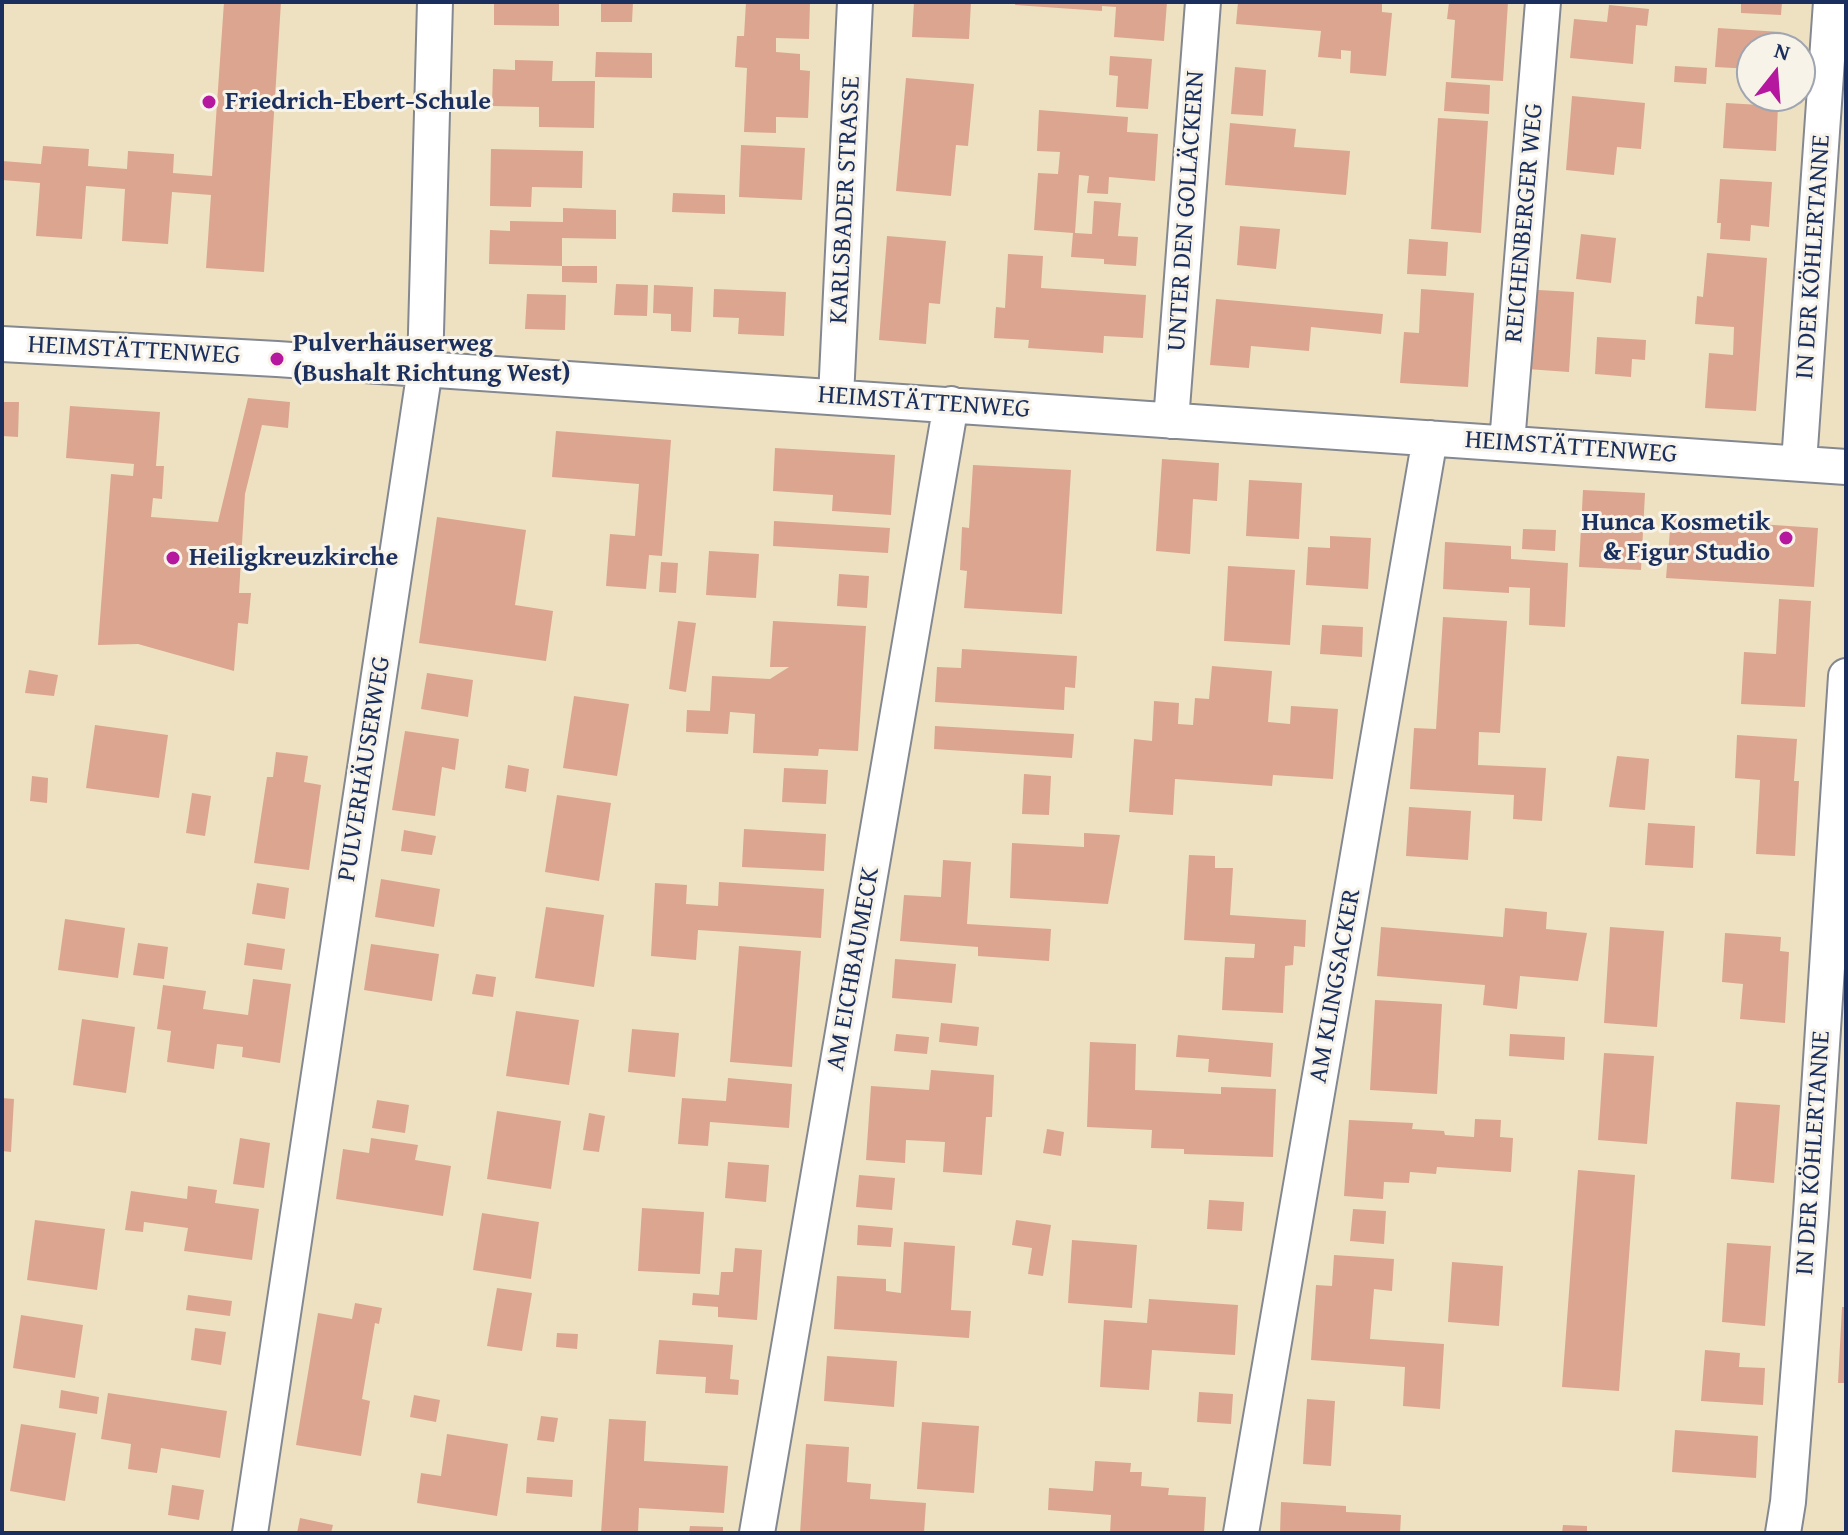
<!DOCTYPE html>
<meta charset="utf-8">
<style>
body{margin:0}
#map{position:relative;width:1848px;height:1535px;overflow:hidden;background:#eee1c2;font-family:"Gentium Book Plus",serif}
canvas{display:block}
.frame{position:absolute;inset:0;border:4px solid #1b2f5e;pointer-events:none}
.north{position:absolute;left:1736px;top:32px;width:80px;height:80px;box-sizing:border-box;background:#f7f3e8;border:2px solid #9fa5b1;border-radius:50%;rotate:17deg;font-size:22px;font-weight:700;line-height:32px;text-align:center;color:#1b2f5e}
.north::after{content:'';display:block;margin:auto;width:28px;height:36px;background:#b5179e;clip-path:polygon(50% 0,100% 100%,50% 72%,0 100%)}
</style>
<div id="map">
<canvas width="1848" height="1535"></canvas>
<div class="frame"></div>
<div class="north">N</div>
</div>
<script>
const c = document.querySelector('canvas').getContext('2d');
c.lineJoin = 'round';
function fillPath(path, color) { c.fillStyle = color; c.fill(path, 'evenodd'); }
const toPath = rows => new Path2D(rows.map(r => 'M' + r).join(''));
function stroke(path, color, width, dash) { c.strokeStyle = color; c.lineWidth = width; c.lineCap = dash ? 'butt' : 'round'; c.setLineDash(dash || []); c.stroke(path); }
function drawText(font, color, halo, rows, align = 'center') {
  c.font = font + ' "Gentium Book Plus",serif'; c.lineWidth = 6; c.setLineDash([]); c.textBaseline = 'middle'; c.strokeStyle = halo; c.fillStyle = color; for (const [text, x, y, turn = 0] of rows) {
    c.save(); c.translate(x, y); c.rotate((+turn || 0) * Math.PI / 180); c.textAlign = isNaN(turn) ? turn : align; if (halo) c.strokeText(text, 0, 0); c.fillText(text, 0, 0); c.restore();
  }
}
fillPath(toPath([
 [224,2,281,2,264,272,206,268,211,195,172,192,168,244,122,241,125,189,86,186,82,239,36,236,40,183,2,180,2,161,41,164,43,146,89,149,88,166,127,169,128,151,174,154,173,173,212,176],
 [494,2,559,2,559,26,494,25],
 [601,2,633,2,632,22,601,22],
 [746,2,810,2,809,39,776,38,776,52,800,54,800,70,810,71,808,118,776,117,776,133,744,132,747,68,735,67,737,36,744,36],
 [914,2,971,2,969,39,912,37],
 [1016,2,1167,2,1164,41,1114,37,1116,7,1102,6,1102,11,1015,5],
 [1238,2,1382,2,1382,12,1392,13,1386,76,1350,73,1351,51,1341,50,1341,59,1318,57,1321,31,1236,24],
 [1449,2,1508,2,1503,81,1451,78,1455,20,1447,19],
 [1741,2,1782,2,1781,15,1741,13],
 [1609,5,1649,9,1647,26,1636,25,1633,64,1570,58,1574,19,1607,22],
 [1718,28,1781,32,1780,48,1752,48,1752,69,1715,67],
 [596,52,652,53,652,78,595,77],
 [1110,56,1152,59,1148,109,1116,107,1118,76,1109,75],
 [515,60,553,61,552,81,595,81,594,128,539,127,539,107,492,106,493,69,515,70],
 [1675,66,1707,68,1706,84,1674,82],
 [1235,67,1266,70,1263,116,1231,114],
 [906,78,974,84,968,146,956,145,951,196,896,191],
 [1446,82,1490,85,1489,114,1444,111],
 [1572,96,1645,103,1641,149,1617,147,1614,175,1566,170],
 [1726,103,1778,106,1776,151,1723,148],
 [1039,110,1128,117,1127,132,1158,134,1155,181,1109,177,1108,194,1087,193,1089,176,1079,175,1075,233,1092,234,1094,201,1121,203,1118,236,1138,237,1136,266,1104,264,1104,259,1071,257,1073,233,1034,230,1038,173,1058,174,1060,152,1037,151],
 [1438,118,1488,121,1481,233,1431,229],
 [1230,123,1296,129,1294,147,1350,151,1346,195,1225,185],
 [741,145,805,148,802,200,739,197],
 [491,149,583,151,582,188,532,187,531,207,490,206],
 [1720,179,1772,182,1769,227,1751,225,1750,241,1720,239,1721,223,1717,223],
 [673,193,725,195,725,214,672,212],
 [563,208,616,210,616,239,562,238,562,266,597,266,597,283,562,282,562,266,489,264,490,230,510,231,510,221,563,222],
 [1240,226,1280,229,1276,269,1237,265],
 [1581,234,1616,238,1611,283,1576,279],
 [887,236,946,241,940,304,929,303,926,344,879,340],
 [1409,239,1448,242,1446,276,1407,274],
 [1707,253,1767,258,1756,411,1705,408,1709,353,1733,355,1734,327,1695,324,1697,296,1703,297],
 [1008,254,1043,256,1041,288,1146,295,1143,338,1104,336,1103,353,1028,348,1029,340,994,338,996,307,1005,308],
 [616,284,648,285,647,316,614,315],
 [654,285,693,287,691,332,671,331,671,314,653,313],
 [714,289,786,292,784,336,738,334,739,318,713,317],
 [1421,289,1474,293,1468,387,1400,383,1404,332,1419,333],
 [1538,290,1574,292,1569,372,1527,369,1530,317,1536,318],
 [527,294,566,295,565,330,525,329],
 [1216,299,1383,314,1381,334,1311,327,1309,351,1251,346,1249,368,1210,365],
 [1597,337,1646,340,1645,360,1632,359,1631,377,1595,374],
 [248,398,290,402,288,428,262,425,245,494,239,593,251,593,248,624,238,623,234,671,138,644,98,645,111,474,133,476,134,464,66,458,70,406,160,412,156,466,164,466,162,499,153,498,151,517,218,522],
 [2,402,19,402,18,437,2,436],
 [556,431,671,440,662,556,649,555,646,589,606,586,610,534,635,536,639,484,552,477],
 [775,448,895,455,891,515,832,511,833,495,773,491],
 [1162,459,1219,463,1217,501,1193,499,1190,554,1156,551],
 [973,465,1071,470,1062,614,964,608,967,571,960,570,962,527,969,528],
 [1249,480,1302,483,1299,539,1246,536],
 [1583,490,1645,493,1641,570,1579,567],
 [437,517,526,530,515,605,553,611,546,661,419,643],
 [1671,518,1818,528,1814,587,1666,578],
 [774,521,890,528,888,553,773,546],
 [1523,529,1556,530,1555,551,1522,549],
 [1330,536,1371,538,1368,589,1306,585,1308,547,1330,548],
 [1445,542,1511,546,1511,559,1568,563,1565,627,1529,625,1530,588,1509,587,1509,593,1443,589],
 [709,551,759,554,756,598,706,595],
 [661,562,678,563,676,593,659,592],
 [1228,566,1295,570,1290,645,1224,641],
 [839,574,869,576,867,608,837,606],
 [1779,599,1811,601,1805,707,1741,704,1744,652,1776,654],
 [1443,617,1507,621,1500,733,1479,732,1478,765,1546,768,1542,821,1513,819,1514,795,1410,789,1414,728,1436,729],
 [678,621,696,623,686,692,669,689],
 [773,621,866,626,858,751,819,749,818,756,753,753,755,714,730,712,728,734,686,732,687,710,710,711,712,676,770,679,789,667,770,667],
 [1322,625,1363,627,1362,657,1320,654],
 [962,649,1077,656,1075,688,1065,687,1064,710,935,702,937,667,961,668],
 [1212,666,1272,671,1268,722,1290,724,1291,706,1338,709,1333,779,1273,775,1272,786,1175,779,1173,815,1129,812,1134,739,1152,741,1154,701,1179,703,1178,724,1193,725,1195,698,1209,699],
 [29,670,58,675,54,696,25,693],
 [427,673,473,680,468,717,421,709],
 [574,696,629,704,617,776,563,768],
 [95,725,168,735,159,798,86,788],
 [935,726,1074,734,1072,758,934,749],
 [405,731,459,739,455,770,442,767,435,816,392,810],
 [1737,735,1797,739,1794,781,1799,781,1795,856,1756,854,1760,780,1735,778],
 [276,752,308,756,304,782,321,785,309,870,254,863,267,777,273,777],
 [1617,756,1649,759,1645,810,1609,807],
 [508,765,529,769,526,792,505,788],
 [784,768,828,770,826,804,782,802],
 [1024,774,1051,776,1049,815,1022,814],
 [32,776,48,778,47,803,30,801],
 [192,793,211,796,205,836,186,833],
 [557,795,611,803,599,881,545,872],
 [1409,807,1471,811,1468,860,1406,856],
 [1648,823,1695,826,1693,868,1645,865],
 [744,829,826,834,824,871,742,867],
 [404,830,436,836,432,855,401,851],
 [1084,833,1120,835,1108,904,1010,898,1012,843,1084,847],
 [1189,855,1215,856,1215,868,1233,868,1230,915,1306,920,1305,947,1294,946,1293,965,1285,966,1283,1013,1222,1010,1225,957,1254,958,1255,944,1184,940],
 [943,860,971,862,967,924,1051,929,1049,961,978,956,978,947,900,941,904,895,941,897],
 [381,879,440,889,434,927,375,917],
 [719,882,824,889,821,938,698,930,696,960,651,956,655,883,687,885,686,904,718,906],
 [257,883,289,888,285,919,252,914],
 [546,907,604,915,594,987,535,978],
 [1505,908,1547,912,1546,929,1587,933,1578,981,1520,976,1517,1009,1483,1005,1485,985,1377,976,1381,927,1503,937],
 [65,919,125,928,118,978,58,970],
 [1610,927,1664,931,1657,1027,1604,1023],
 [1725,933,1781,937,1780,951,1789,952,1785,1023,1740,1019,1743,984,1722,982],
 [138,943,168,947,164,979,133,975],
 [247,943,285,949,282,970,244,965],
 [371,944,439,954,432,1001,364,990],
 [739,946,801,951,792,1067,730,1062],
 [895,959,956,964,952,1003,892,998],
 [476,974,496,977,493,997,472,994],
 [253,979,291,984,280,1063,242,1057,243,1047,217,1044,214,1069,167,1062,171,1031,157,1029,163,985,206,991,203,1009,248,1015],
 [1375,1000,1442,1004,1437,1094,1370,1090],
 [516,1011,579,1020,569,1085,506,1076],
 [82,1019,135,1027,126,1093,73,1085],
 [941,1023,979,1027,977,1046,939,1042],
 [632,1029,679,1033,675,1077,628,1072],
 [896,1034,929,1037,927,1054,894,1051],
 [1510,1034,1565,1037,1564,1060,1509,1056],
 [1178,1035,1273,1043,1271,1077,1208,1072,1209,1059,1176,1057],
 [1090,1042,1136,1044,1135,1090,1221,1094,1221,1087,1276,1089,1273,1157,1184,1154,1184,1149,1151,1148,1152,1130,1087,1127],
 [1604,1053,1654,1056,1647,1144,1598,1140],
 [931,1070,994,1075,992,1117,986,1117,982,1175,943,1172,945,1142,906,1140,905,1163,866,1160,871,1086,929,1090],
 [728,1078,792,1084,789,1128,710,1122,708,1146,678,1144,682,1098,726,1101],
 [2,1098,14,1099,11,1152,2,1151],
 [377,1100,409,1105,405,1133,372,1128],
 [1736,1102,1780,1105,1774,1183,1731,1179],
 [497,1111,561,1121,551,1189,487,1179],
 [589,1113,605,1116,599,1152,583,1150],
 [1475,1119,1501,1120,1500,1137,1513,1138,1511,1172,1437,1167,1436,1174,1410,1172,1409,1183,1384,1182,1383,1199,1344,1196,1349,1120,1413,1123,1412,1129,1444,1131,1445,1135,1474,1137],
 [1047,1129,1064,1132,1061,1156,1043,1153],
 [240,1138,270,1143,264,1188,233,1184],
 [371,1138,418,1145,415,1160,451,1166,443,1216,336,1199,343,1149,369,1153],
 [728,1162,769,1165,766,1202,725,1198],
 [1578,1170,1635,1175,1619,1391,1562,1387],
 [859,1175,895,1178,892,1210,856,1207],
 [188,1186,217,1190,215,1203,259,1209,252,1260,184,1251,188,1228,144,1222,143,1232,125,1230,131,1191,187,1199],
 [1209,1200,1244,1202,1242,1231,1207,1229],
 [642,1208,704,1212,700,1274,638,1271],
 [1353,1209,1386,1211,1384,1244,1350,1241],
 [482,1213,539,1222,531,1279,473,1270],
 [35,1220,105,1229,97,1290,27,1280],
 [1016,1220,1051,1225,1043,1276,1028,1274,1032,1248,1012,1245],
 [858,1225,893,1228,891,1247,857,1245],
 [1072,1240,1137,1245,1132,1308,1068,1303],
 [904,1242,955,1246,951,1310,971,1311,969,1338,834,1329,837,1276,886,1279,886,1291,901,1293],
 [1727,1243,1771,1246,1765,1326,1722,1322],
 [735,1248,762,1250,757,1320,718,1317,718,1307,692,1305,693,1293,719,1295,721,1272,733,1272],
 [1334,1255,1394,1259,1392,1291,1374,1289,1370,1339,1444,1344,1440,1409,1403,1406,1405,1367,1311,1360,1316,1285,1332,1286],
 [1452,1262,1503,1266,1499,1326,1448,1322],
 [497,1288,532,1293,522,1351,487,1346],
 [188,1295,232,1301,230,1316,186,1310],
 [1149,1299,1238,1305,1235,1355,1152,1350,1149,1390,1100,1387,1104,1320,1147,1323],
 [355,1303,382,1308,379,1324,375,1323,362,1399,370,1401,361,1456,296,1445,318,1313,352,1319],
 [1842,1307,1846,1307,1846,1383,1838,1383],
 [21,1315,83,1325,75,1378,13,1368],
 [195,1328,226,1332,221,1365,191,1360],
 [557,1333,578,1334,577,1349,556,1347],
 [659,1340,733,1345,730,1379,739,1380,738,1395,705,1393,706,1377,656,1374],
 [1705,1350,1740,1353,1739,1367,1765,1368,1763,1405,1701,1401],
 [827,1356,897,1361,894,1407,824,1401],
 [61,1390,99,1397,97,1414,59,1408],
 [1199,1392,1233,1394,1231,1424,1197,1422],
 [108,1393,227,1411,220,1458,161,1448,157,1473,128,1469,131,1444,101,1439],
 [414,1395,440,1400,436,1422,410,1417],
 [1307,1399,1335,1401,1331,1466,1303,1464],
 [541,1416,558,1418,554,1442,537,1440],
 [609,1419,646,1421,644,1461,728,1466,724,1513,639,1508,638,1533,601,1533],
 [922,1422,979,1426,974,1493,917,1489],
 [21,1424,76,1433,65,1501,10,1491],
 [1675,1430,1758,1436,1756,1478,1672,1472],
 [447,1434,508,1444,497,1516,417,1503,421,1473,441,1476],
 [806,1444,849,1447,847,1482,871,1484,870,1499,926,1503,924,1533,800,1533],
 [1095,1461,1131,1463,1130,1472,1142,1472,1141,1486,1169,1488,1168,1495,1206,1497,1204,1533,1110,1533,1111,1515,1048,1510,1049,1488,1093,1491],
 [527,1477,573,1480,572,1497,526,1493],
 [172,1485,204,1490,199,1520,168,1515],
 [1281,1502,1346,1506,1346,1512,1401,1515,1400,1533,1280,1533],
 [300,1518,333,1525,331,1533,297,1533],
 [1563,1525,1587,1526,1587,1533,1562,1533],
 [690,1526,723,1527,723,1533,689,1533]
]), '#dca58f');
const street = toPath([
 [2,344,277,359,1846,467],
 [836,397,855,2],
 [1171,421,1203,2],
 [1507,443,1543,2],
 [1799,463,1831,2],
 [250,1533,425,369,435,2],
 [757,1533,951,404],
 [1241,1533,1430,438],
 [1783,1533,1788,1502,1811,1213,1846,676]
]);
stroke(street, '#848890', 38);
stroke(street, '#fff', 34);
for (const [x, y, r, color] of [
 [209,102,8,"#b5179e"],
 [277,359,8,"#b5179e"],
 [1786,538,8,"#b5179e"],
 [173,558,8,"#b5179e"]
]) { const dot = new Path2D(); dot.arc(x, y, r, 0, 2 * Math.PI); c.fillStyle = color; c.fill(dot); stroke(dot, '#f7f3e8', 3); }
drawText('bold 26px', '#1b2f5e', '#f7f3e8', [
 ["Friedrich-Ebert-Schule",225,102],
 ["Pulverhäuserweg",293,344],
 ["(Bushalt Richtung West)",293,374],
 ["Hunca Kosmetik",1770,523,"right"],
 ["& Figur Studio",1770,553,"right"],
 ["Heiligkreuzkirche",189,558]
], 'left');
drawText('26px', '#1b2f5e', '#f7f3e8', [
 ["KARLSBADER STRASSE",846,200,-87],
 ["UNTER DEN GOLLÄCKERN",1187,211,-86],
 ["REICHENBERGER WEG",1525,223,-85],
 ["IN DER KÖHLERTANNE",1814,257,-86],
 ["HEIMSTÄTTENWEG",134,351,3],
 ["HEIMSTÄTTENWEG",924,403,4],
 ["HEIMSTÄTTENWEG",1571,448,4],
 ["PULVERHÄUSERWEG",365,769,-81],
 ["AM EICHBAUMECK",854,969,-80],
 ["AM KLINGSACKER",1336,986,-80],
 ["IN DER KÖHLERTANNE",1814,1153,-86]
]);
</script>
